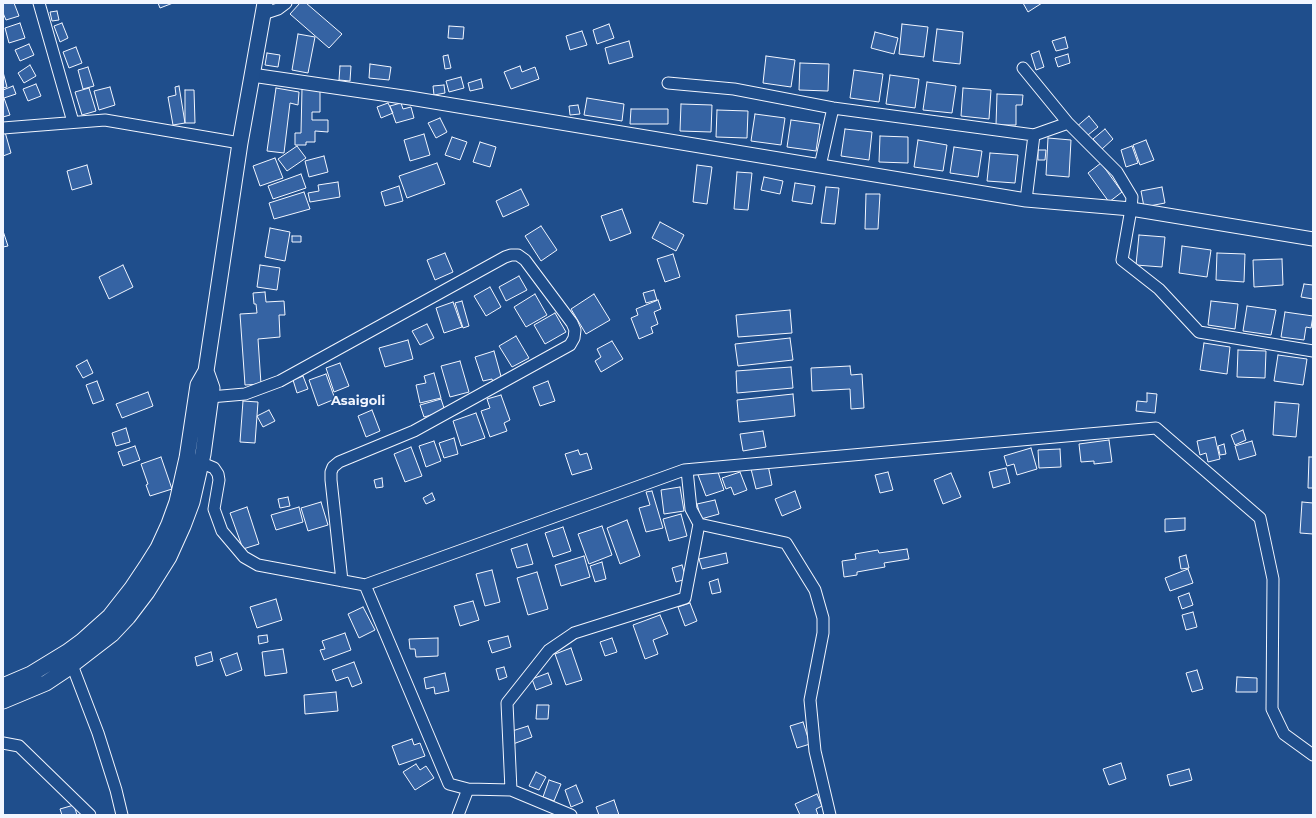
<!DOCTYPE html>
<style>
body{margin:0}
#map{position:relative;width:1316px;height:818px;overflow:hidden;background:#1f4e8c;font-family:Montserrat,sans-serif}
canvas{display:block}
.frame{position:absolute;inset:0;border:4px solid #f2f6ff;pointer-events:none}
</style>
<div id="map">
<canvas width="1316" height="818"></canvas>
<div class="frame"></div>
</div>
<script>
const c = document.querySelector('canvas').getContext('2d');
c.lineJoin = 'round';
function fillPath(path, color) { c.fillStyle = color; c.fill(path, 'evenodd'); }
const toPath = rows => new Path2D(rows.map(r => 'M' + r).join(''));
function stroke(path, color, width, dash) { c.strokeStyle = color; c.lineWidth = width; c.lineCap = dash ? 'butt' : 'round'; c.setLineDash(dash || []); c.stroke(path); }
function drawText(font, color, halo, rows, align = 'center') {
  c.font = font + ' Montserrat,sans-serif'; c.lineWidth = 3; c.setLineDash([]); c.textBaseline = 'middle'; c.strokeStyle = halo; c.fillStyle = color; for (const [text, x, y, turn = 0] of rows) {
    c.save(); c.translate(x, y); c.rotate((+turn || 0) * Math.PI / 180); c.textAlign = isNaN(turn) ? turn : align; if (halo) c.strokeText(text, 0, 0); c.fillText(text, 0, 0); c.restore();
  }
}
const building = toPath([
 [3,3,14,3,19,16,6,20,3,13,3,3],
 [158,3,173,3,160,8,158,3],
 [300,3,306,3,342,34,329,48,290,14,300,3],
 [1023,3,1042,3,1028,12,1023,3],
 [57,11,59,20,52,21,50,12,57,11],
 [20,23,25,38,9,43,5,28,20,23],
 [62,23,68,38,60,42,54,26,62,23],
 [609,24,614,38,597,44,593,30,609,24],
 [902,24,928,27,924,57,899,54,902,24],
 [449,26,464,27,463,39,448,38,449,26],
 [937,29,963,32,960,64,933,61,937,29],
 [582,31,587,45,570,50,566,36,582,31],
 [875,32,898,38,894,54,871,48,875,32],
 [298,34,315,37,308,73,292,70,298,34],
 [1065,37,1068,48,1056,51,1052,41,1065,37],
 [629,41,633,57,609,64,605,48,629,41],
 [29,44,34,55,20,61,15,50,29,44],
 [76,47,82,63,69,68,63,52,76,47],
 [1039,51,1044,67,1036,70,1031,54,1039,51],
 [267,53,280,55,278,67,265,65,267,53],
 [1068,54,1070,63,1058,67,1055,58,1068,54],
 [448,55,451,68,445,69,443,56,448,55],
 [766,56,795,60,791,87,763,83,766,56],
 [800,63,829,64,828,91,799,90,800,63],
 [370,64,391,67,389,80,369,78,370,64],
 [30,65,36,76,24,83,18,73,30,65],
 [340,66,351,66,350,81,339,80,340,66],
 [520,66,522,72,535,67,539,79,511,89,504,72,520,66],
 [88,67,94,86,83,89,78,70,88,67],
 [854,70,883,74,879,102,850,98,854,70],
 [3,72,7,87,3,88,3,72],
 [890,75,919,79,915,108,886,104,890,75],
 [461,77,464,88,449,92,446,81,461,77],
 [481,79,483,88,470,91,468,83,481,79],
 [927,82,956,86,952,113,923,110,927,82],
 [36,84,41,96,28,101,23,89,36,84],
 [444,85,445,93,434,95,433,86,444,85],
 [13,86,16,94,4,98,10,115,3,117,3,90,13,86],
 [179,86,185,123,173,125,168,97,176,95,175,87,179,86],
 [110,87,115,105,99,110,94,91,110,87],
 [89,88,96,111,82,115,75,92,89,88],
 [276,88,299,92,298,105,290,103,284,153,267,151,276,88],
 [963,88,991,90,989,119,961,116,963,88],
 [302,89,320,89,320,112,312,112,312,120,328,120,328,132,315,131,315,142,306,142,306,145,295,145,295,133,301,133,302,89],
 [185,90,194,90,195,123,185,123,185,90],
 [997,94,1023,95,1022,105,1016,105,1016,125,996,125,997,94],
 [587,98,624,104,622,121,584,115,587,98],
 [388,103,393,113,381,118,377,107,388,103],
 [401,103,403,109,411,107,414,118,396,123,390,106,401,103],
 [681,104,712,105,711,132,680,131,681,104],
 [578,105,580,114,570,115,569,106,578,105],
 [631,109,668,109,668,124,630,124,631,109],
 [717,110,748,111,747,138,716,137,717,110],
 [755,114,785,118,781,145,751,141,755,114],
 [1089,116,1098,127,1083,139,1075,128,1089,116],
 [440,118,447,132,436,138,428,123,440,118],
 [791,120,820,124,816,151,787,147,791,120],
 [845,129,872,132,869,160,841,156,845,129],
 [1105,129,1113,139,1102,149,1093,139,1105,129],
 [5,132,11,153,3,156,3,133,5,132],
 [424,134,430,155,410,161,404,140,424,134],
 [880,136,908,137,908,163,879,162,880,136],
 [452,137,467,142,460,160,445,155,452,137],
 [1048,138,1071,140,1069,177,1046,175,1048,138],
 [918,140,947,145,943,171,914,167,918,140],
 [1146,140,1154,160,1140,165,1133,145,1146,140],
 [480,142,496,147,490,167,473,162,480,142],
 [297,146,306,158,287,171,278,159,297,146],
 [1132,146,1138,163,1126,167,1121,150,1132,146],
 [954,147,982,151,978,177,950,173,954,147],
 [1038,150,1046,150,1045,160,1038,160,1038,150],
 [990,153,1018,155,1015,183,987,181,990,153],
 [324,156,328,172,309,177,305,161,324,156],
 [275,158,283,178,260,186,253,166,275,158],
 [437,163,445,184,407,198,399,176,437,163],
 [1101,163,1122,192,1109,202,1088,173,1101,163],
 [87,165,92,184,72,190,67,171,87,165],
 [697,165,712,167,707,204,693,202,697,165],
 [737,172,752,173,748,210,734,209,737,172],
 [301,174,306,188,273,199,268,186,301,174],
 [764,177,783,181,780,194,761,190,764,177],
 [338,182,340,197,310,202,308,193,319,191,318,185,338,182],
 [795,183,815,186,812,204,792,201,795,183],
 [399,186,403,201,385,206,381,192,399,186],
 [826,187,839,188,835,224,821,223,826,187],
 [1162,187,1165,203,1144,207,1141,191,1162,187],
 [521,189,529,205,503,217,496,201,521,189],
 [304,192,310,209,274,219,269,203,304,192],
 [866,194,880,194,878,229,865,229,866,194],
 [622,209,631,233,610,241,601,216,622,209],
 [660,222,684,235,676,251,652,238,660,222],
 [541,226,557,250,541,261,525,236,541,226],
 [270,228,290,232,285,261,265,257,270,228],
 [3,231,8,246,3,247,3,231],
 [1139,235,1165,237,1162,267,1136,265,1139,235],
 [292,236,301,236,301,242,292,242,292,236],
 [1182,246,1211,250,1207,277,1179,273,1182,246],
 [445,253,453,272,435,280,427,260,445,253],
 [1217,253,1245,254,1244,282,1216,280,1217,253],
 [673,254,680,277,665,282,657,259,673,254],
 [1282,259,1283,285,1254,287,1253,260,1282,259],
 [123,265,133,287,109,299,99,277,123,265],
 [260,265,280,268,277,290,257,287,260,265],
 [519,276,527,290,506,301,499,287,519,276],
 [1304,284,1313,285,1313,299,1301,297,1304,284],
 [490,287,501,307,486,316,474,296,490,287],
 [654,290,657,300,646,303,643,293,654,290],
 [265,292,266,302,284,301,285,315,279,315,280,337,258,339,261,384,245,385,240,314,257,313,256,304,254,304,253,293,265,292],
 [535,294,547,315,526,327,514,307,535,294],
 [594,294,610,320,586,334,571,309,594,294],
 [658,300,661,309,654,312,658,324,651,327,653,333,639,339,631,318,638,315,636,309,658,300],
 [462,301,469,326,463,328,455,303,462,301],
 [1211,301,1238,304,1235,329,1208,325,1211,301],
 [453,302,462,327,444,333,436,308,453,302],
 [1247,306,1276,310,1271,335,1243,331,1247,306],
 [790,310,792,333,738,337,736,315,790,310],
 [1285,312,1313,316,1311,328,1306,327,1304,340,1281,337,1285,312],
 [555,313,566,332,545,344,534,325,555,313],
 [427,324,434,338,420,345,412,331,427,324],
 [516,336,529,358,512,367,499,346,516,336],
 [790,338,793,360,738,366,735,344,790,338],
 [408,340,413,359,385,367,379,348,408,340],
 [612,341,623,359,601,372,595,361,601,357,597,349,612,341],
 [1204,343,1230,347,1227,374,1200,370,1204,343],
 [1238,350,1266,351,1265,378,1237,377,1238,350],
 [494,351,502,380,493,383,492,379,483,381,475,357,494,351],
 [1278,355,1307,359,1303,385,1274,381,1278,355],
 [87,360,93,373,83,378,76,366,87,360],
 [460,361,469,392,450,397,441,366,460,361],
 [340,363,349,386,334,392,326,368,340,363],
 [850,366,851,375,862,374,864,408,851,409,850,389,812,391,811,368,850,366],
 [791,367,793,388,737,393,736,371,791,367],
 [434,373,441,398,420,403,416,385,426,383,424,376,434,373],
 [326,374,335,399,318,406,309,380,326,374],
 [303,376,308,389,297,393,293,380,303,376],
 [97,381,104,400,93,404,86,385,97,381],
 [548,381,555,401,540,406,533,387,548,381],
 [148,392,153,406,122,418,116,404,148,392],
 [1147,393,1157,394,1155,413,1136,411,1137,401,1147,402,1147,393],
 [793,394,795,416,739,422,737,400,793,394],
 [501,395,510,420,504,423,507,431,490,437,481,411,490,408,487,399,501,395],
 [441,399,445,411,424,417,420,405,441,399],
 [243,401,258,402,255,443,240,442,243,401],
 [1275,402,1299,404,1296,437,1273,435,1275,402],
 [269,410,275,421,263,427,257,416,269,410],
 [372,410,380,431,366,437,358,416,372,410],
 [476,413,485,438,461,446,453,421,476,413],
 [126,428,130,442,116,446,112,433,126,428],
 [1243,430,1246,440,1235,445,1231,435,1243,430],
 [763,431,766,447,743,451,740,434,763,431],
 [1215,437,1220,459,1208,462,1206,453,1200,455,1197,441,1215,437],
 [454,438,458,454,444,458,439,443,454,438],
 [1109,440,1112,462,1094,464,1094,461,1081,462,1079,444,1109,440],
 [434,441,441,461,426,467,419,446,434,441],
 [1252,441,1256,455,1239,460,1235,446,1252,441],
 [1224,444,1226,454,1220,455,1218,446,1224,444],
 [135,446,140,460,123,466,118,452,135,446],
 [411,447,422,476,405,482,394,454,411,447],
 [1031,448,1037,469,1017,475,1014,464,1007,466,1004,456,1031,448],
 [1060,449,1061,467,1039,468,1038,450,1060,449],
 [578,450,580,455,587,453,592,469,572,475,565,454,578,450],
 [161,457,172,489,150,496,146,485,148,484,141,464,161,457],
 [1309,457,1313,457,1313,488,1308,488,1309,457],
 [768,465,772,485,756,489,751,469,768,465],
 [1006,468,1010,483,993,488,989,472,1006,468],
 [717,469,724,490,706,496,698,475,717,469],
 [740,472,747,490,734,495,731,487,726,489,722,478,740,472],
 [888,472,893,490,880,493,875,475,888,472],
 [951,473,961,497,943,504,934,480,951,473],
 [382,478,383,487,376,488,374,480,382,478],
 [680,487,684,511,664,514,661,490,680,487],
 [652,491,663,528,646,532,639,508,650,505,646,492,652,491],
 [795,491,801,508,782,516,775,499,795,491],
 [432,493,435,500,426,504,423,498,432,493],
 [288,497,290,506,280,508,278,499,288,497],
 [715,500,719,514,701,519,697,504,715,500],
 [321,502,328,525,308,531,301,508,321,502],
 [1302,502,1313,503,1313,534,1300,533,1302,502],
 [247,507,259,544,243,549,230,513,247,507],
 [299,507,303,522,276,530,271,515,299,507],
 [681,514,687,536,669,541,663,519,681,514],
 [1185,518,1185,530,1165,532,1165,519,1185,518],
 [627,520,640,556,620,564,607,528,627,520],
 [602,526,612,555,589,564,578,534,602,526],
 [563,527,571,551,553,557,545,533,563,527],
 [527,544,533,564,517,568,511,549,527,544],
 [907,549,909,559,884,563,885,567,857,572,857,575,844,577,842,561,856,559,855,554,878,550,879,553,907,549],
 [726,553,728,563,702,569,699,559,726,553],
 [1186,555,1189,568,1181,569,1179,557,1186,555],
 [584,556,590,577,561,586,555,565,584,556],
 [602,562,606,579,595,582,590,566,602,562],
 [682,565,686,579,676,582,672,568,682,565],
 [1188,569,1193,583,1170,591,1165,578,1188,569],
 [492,570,500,602,485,606,476,574,492,570],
 [537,572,548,609,528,615,517,578,537,572],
 [718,579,721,592,712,594,709,582,718,579],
 [1189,593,1193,605,1182,609,1178,597,1189,593],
 [276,599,282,620,257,628,250,607,276,599],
 [473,601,479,620,460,626,454,606,473,601],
 [690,603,697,621,685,626,678,607,690,603],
 [363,607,375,630,359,638,348,614,363,607],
 [1193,612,1197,627,1186,630,1182,615,1193,612],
 [660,615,668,634,653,640,658,654,645,659,633,625,660,615],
 [345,633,351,650,324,660,320,650,325,649,322,641,345,633],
 [267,635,268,642,259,644,258,636,267,635],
 [508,636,511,647,492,653,488,641,508,636],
 [438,638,438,656,416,657,415,649,410,649,409,639,438,638],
 [612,638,617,652,605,656,600,642,612,638],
 [571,648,582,680,566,685,555,654,571,648],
 [283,649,287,673,265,676,262,652,283,649],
 [211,652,213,661,197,666,195,657,211,652],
 [237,653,242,670,226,676,220,659,237,653],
 [354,662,362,683,352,687,348,677,336,681,332,670,354,662],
 [504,667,507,677,499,680,496,669,504,667],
 [1197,670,1203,689,1192,692,1186,673,1197,670],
 [445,673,449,691,435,694,434,687,426,689,424,678,445,673],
 [548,673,552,684,536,690,532,679,548,673],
 [1237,677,1257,678,1257,692,1236,692,1237,677],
 [336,692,338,711,305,714,304,695,336,692],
 [537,705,549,705,548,719,536,719,537,705],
 [803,722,810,744,797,748,790,726,803,722],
 [528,726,532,737,513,744,509,732,528,726],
 [412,739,414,745,420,743,425,756,399,765,392,746,412,739],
 [1121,763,1126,779,1109,785,1103,769,1121,763],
 [416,764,420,770,426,766,434,778,415,790,403,772,416,764],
 [1189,769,1192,780,1170,786,1167,775,1189,769],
 [536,772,546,777,539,790,529,786,536,772],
 [549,780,561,784,554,801,543,797,549,780],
 [576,785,583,802,571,807,565,790,576,785],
 [817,794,822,806,816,809,818,815,800,815,795,804,817,794],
 [614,800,619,815,599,815,596,807,614,800],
 [74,805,77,815,62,815,60,809,74,805]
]);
fillPath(building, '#3563a3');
stroke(building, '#f2f6ff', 1);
const minor = toPath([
 [39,3,73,122],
 [263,14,278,9,286,3],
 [1023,68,1068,123,1117,172,1132,197,1131,209,1122,260,1159,289,1199,332,1313,351],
 [668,83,734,89,833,108,1034,135,1068,123],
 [3,128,105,120,240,143],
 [820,166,833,108],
 [1026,200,1034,135],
 [210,397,245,394,280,381,505,257,511,255,518,255,525,260,572,323,575,330,574,338,570,345,414,431,339,462,333,467,331,472,331,480,342,581],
 [195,460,214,468,218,474,219,480,214,509,222,531,244,557,258,565,365,585,684,470,1156,428,1260,518,1273,579,1272,709,1284,734,1313,755],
 [687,470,691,509,699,524,786,543,815,590,823,618,823,633,810,700,815,751,830,815],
 [365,585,449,784,468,789,511,790,571,815],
 [72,665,98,733,116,790,122,815],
 [3,743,19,746,90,815],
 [511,790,507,703,549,650,574,633,685,598,699,524],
 [458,815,468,789]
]);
const tertiary = toPath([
 [252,75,410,98,1026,200,1131,209,1313,239]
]);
const secondary = toPath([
 [3,686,31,674,67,652,82,641,110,616,132,588,146,567,158,548,169,524,177,502,187,458,198,385,206,371,240,143,265,3],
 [3,701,46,683,64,671,112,634,128,617,147,592,169,557,183,526,192,502,203,454,212,388,206,371]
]);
stroke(minor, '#f2f6ff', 13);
stroke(tertiary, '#f2f6ff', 15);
stroke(secondary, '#f2f6ff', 17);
stroke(minor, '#1f4e8c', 11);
stroke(tertiary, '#1f4e8c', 13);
stroke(secondary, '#1f4e8c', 15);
drawText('bold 13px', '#f2f6ff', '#1f4e8c', [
 ["Asaigoli",358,401]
]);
</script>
